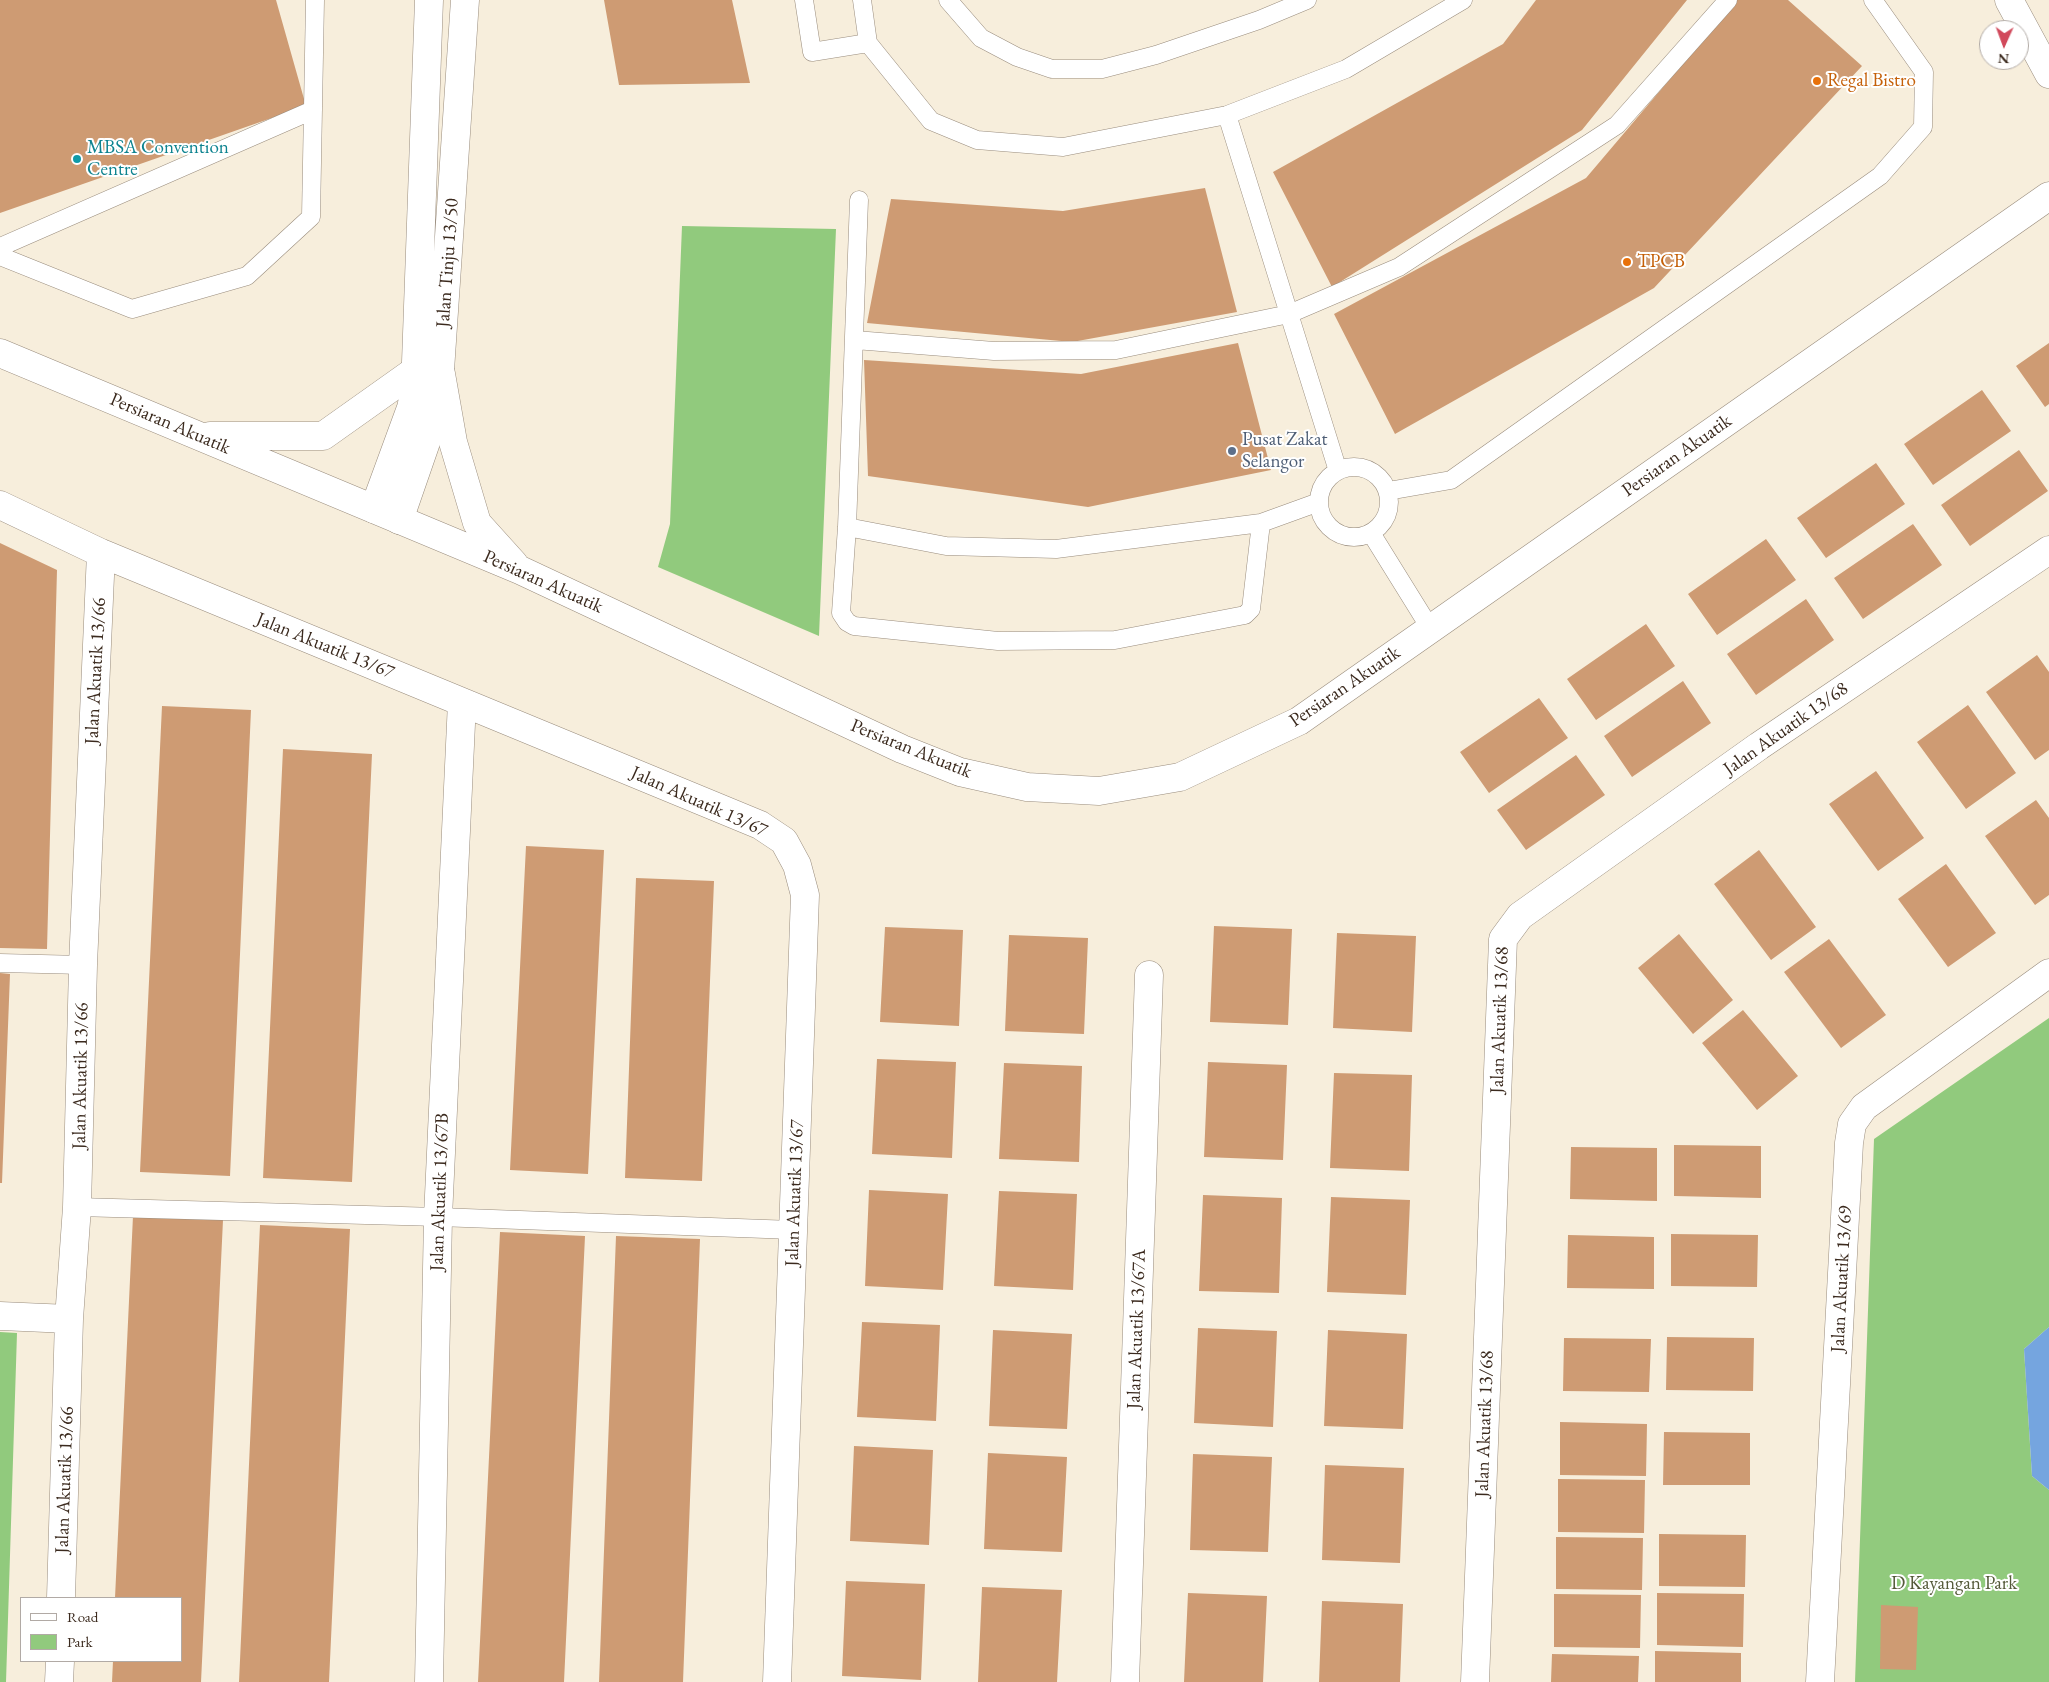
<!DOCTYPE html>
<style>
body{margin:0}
#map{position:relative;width:2049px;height:1682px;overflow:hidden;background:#f7eedc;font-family:"EB Garamond",serif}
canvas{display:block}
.legend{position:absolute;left:20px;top:1597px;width:162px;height:65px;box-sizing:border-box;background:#fff;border:1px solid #b1aaa5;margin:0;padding:6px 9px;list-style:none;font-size:15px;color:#3b2a1e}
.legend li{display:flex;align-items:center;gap:10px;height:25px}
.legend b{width:25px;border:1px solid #b1aaa5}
.north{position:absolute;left:1979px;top:20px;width:50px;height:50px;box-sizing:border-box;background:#fff;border:1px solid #b1aaa5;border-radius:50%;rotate:182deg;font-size:14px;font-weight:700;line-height:20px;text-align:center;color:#3b2a1e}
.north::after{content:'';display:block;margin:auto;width:18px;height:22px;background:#d1495b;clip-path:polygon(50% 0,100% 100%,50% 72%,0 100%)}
</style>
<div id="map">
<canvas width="2049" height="1682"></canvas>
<ul class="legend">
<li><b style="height:6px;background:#fff"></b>Road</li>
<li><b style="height:14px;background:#91ca7d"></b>Park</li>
</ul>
<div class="north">N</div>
</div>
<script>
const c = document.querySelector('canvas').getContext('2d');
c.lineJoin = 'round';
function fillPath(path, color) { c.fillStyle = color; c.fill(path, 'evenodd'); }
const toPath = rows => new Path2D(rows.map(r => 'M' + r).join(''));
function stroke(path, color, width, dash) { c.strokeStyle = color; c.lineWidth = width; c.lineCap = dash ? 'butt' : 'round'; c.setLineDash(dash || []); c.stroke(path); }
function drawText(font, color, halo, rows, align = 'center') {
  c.font = font + ' "EB Garamond",serif'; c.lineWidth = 4; c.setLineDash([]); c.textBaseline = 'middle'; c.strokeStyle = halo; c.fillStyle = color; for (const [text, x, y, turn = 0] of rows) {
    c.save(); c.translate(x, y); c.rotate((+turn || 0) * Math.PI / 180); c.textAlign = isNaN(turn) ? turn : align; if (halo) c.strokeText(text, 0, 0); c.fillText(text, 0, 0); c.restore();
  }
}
fillPath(toPath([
 [682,226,836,229,819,636,658,567,670,524],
 [2049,1018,2049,1327,2024,1349,2032,1476,2049,1490,2049,1682,1855,1682,1874,1139],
 [0,1332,17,1333,6,1682,0,1682]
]), '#91ca7d');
fillPath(toPath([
 [2049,1327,2049,1490,2032,1476,2024,1349]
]), '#75a5df');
fillPath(toPath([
 [0,0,276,0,306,106,0,213],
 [604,0,732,0,750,83,619,85],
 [1536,0,1687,0,1582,130,1332,287,1273,172,1503,44],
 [1737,0,1788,0,1862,66,1654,288,1395,434,1334,314,1586,178],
 [1205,188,1237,312,1072,342,867,323,891,199,1063,211],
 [1238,343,1271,470,1088,507,868,476,864,360,1081,374],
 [2049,343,2049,404,2045,407,2016,366],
 [1982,390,2011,431,1933,485,1904,444],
 [2019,450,2048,491,1970,546,1941,505],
 [1876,463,1905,504,1826,558,1797,518],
 [1913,524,1942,565,1863,619,1834,578],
 [1766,539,1796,580,1717,635,1688,594],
 [0,543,57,570,47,949,0,948],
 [1806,599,1834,640,1756,695,1727,654],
 [1646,624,1675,666,1596,720,1567,679],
 [2037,655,2049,672,2049,750,2035,760,1986,692],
 [1683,681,1711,723,1632,777,1604,736],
 [1539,698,1568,738,1489,793,1460,752],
 [1968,705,2016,773,1966,809,1917,742],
 [162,706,251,710,230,1176,140,1172],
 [283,749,372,754,352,1182,263,1178],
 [1576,755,1605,795,1526,850,1497,810],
 [1876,771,1924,838,1878,871,1829,804],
 [2036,800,2049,818,2049,895,2035,905,1985,836],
 [526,846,604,850,588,1174,510,1170],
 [1759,850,1816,927,1771,960,1714,884],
 [1946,864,1996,933,1948,967,1898,899],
 [636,878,714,881,702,1181,625,1178],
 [1214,926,1292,929,1288,1025,1210,1022],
 [885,927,963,930,959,1026,880,1022],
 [1337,933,1416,936,1412,1032,1333,1028],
 [1679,934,1733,1000,1693,1034,1638,968],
 [1009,935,1088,938,1084,1034,1005,1031],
 [1829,939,1886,1015,1841,1048,1784,972],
 [0,973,10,974,2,1183,0,1183],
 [1743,1010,1798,1076,1757,1110,1702,1043],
 [877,1059,956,1062,952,1158,872,1154],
 [1208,1062,1287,1065,1283,1160,1204,1157],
 [1004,1063,1082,1066,1079,1162,999,1159],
 [1334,1073,1412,1075,1409,1171,1330,1168],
 [1674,1145,1761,1146,1761,1198,1674,1196],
 [1571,1147,1657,1148,1657,1201,1570,1199],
 [869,1190,948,1194,943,1290,865,1286],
 [999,1191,1077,1194,1073,1290,994,1286],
 [1203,1195,1282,1198,1279,1293,1199,1291],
 [1331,1197,1410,1200,1406,1295,1327,1292],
 [133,1216,223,1220,201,1682,112,1682,113,1661,181,1661,181,1598,115,1598],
 [260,1225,350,1229,329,1682,239,1682],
 [500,1232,585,1236,564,1682,478,1682],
 [1671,1234,1758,1235,1757,1287,1671,1286],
 [1568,1235,1654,1237,1654,1289,1567,1288],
 [616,1236,700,1239,683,1682,599,1682],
 [862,1322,940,1325,936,1421,857,1417],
 [1198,1328,1277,1331,1273,1427,1194,1423],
 [993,1330,1072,1334,1067,1429,989,1426],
 [1328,1330,1407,1334,1403,1429,1324,1426],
 [1667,1337,1754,1338,1753,1391,1666,1390],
 [1564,1338,1651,1339,1649,1392,1563,1391],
 [1560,1422,1647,1424,1646,1476,1560,1475],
 [1664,1432,1750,1433,1750,1485,1663,1485],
 [854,1446,933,1450,929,1545,850,1541],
 [988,1453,1067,1457,1062,1552,984,1549],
 [1193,1454,1272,1457,1268,1552,1190,1550],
 [1325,1465,1404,1468,1400,1563,1322,1560],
 [1558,1479,1645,1480,1644,1533,1558,1532],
 [1659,1534,1746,1535,1745,1587,1659,1586],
 [1556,1537,1643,1538,1642,1590,1556,1589],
 [846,1581,925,1584,921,1680,842,1676],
 [982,1587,1062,1590,1057,1682,978,1682],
 [1188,1593,1267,1596,1263,1682,1184,1682],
 [1657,1593,1744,1594,1743,1647,1657,1645],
 [1554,1594,1641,1595,1640,1648,1554,1647],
 [1322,1601,1403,1604,1400,1682,1319,1682],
 [1881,1605,1918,1607,1916,1670,1880,1669],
 [1655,1651,1741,1653,1741,1682,1655,1682],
 [1552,1654,1639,1656,1638,1682,1551,1682]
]), '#ce9b73');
const service = toPath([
 [804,0,812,52,868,43],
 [862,0,868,43,931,121,977,140,1063,147,1227,115,1346,69,1463,0],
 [948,0,981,38,1017,57,1052,69,1102,69,1156,55,1259,20,1307,0],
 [1227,115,1338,471],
 [859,200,847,527,841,613,847,622,854,626,998,641,1115,640,1245,615,1251,609,1261,523],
 [0,247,313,110],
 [0,256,132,309,247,276,311,217,315,0],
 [855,340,994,351,1116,350,1289,314,1399,267,1617,125,1728,0],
 '1319 502a35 35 0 1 1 70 0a35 35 0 1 1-70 0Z',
 [1388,491,1451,480,1880,176,1923,127,1924,72,1873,0],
 [847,527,946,546,1056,549,1261,523,1319,502],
 [1371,533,1430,628],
 [0,963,83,965],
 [77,1207,438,1217,793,1230]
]);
const minor = toPath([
 [2009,0,2049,74],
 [0,505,101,553,760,825,784,841,797,865,805,895,777,1682],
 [374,509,411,408,415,390,429,0],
 [399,520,435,416,438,400,465,0],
 [0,1316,69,1319],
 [61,1598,69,1319,77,1207,83,965,101,553],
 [59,1682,60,1661],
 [429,1682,438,1217,462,702],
 [1125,1682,1149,975],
 [1475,1682,1503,939,1520,916,1759,746,2049,550],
 [1820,1682,1849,1143,1852,1124,1864,1107,2049,973]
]);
const tertiary = toPath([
 [0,353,520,570,902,749,960,772,1027,787,1099,791,1180,777,1299,721,2049,196],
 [441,374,453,442,477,523,514,564],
 [210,436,323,436,416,370]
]);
stroke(service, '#998c7d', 19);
stroke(minor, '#998c7d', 29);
stroke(tertiary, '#998c7d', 29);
stroke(service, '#fff', 18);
stroke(minor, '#fff', 28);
stroke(tertiary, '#fff', 28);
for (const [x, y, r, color] of [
 [1817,81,5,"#e8710a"],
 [77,159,5,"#0f9aa8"],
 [1627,262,5,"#e8710a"],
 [1232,451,5,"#5c6f8a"]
]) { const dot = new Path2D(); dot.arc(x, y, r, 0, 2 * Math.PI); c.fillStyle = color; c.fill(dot); stroke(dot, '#fff', 2); }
drawText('19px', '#c56008', '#fff', [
 ["Regal Bistro",1827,81],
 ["TPCB",1637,262]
], 'left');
drawText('19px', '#0d838f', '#fff', [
 ["MBSA Convention",87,148],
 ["Centre",87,170]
], 'left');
drawText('19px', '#3b2a1e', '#fff', [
 ["Jalan Tinju 13/50",448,263,-86],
 ["Persiaran Akuatik",170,424,23],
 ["Persiaran Akuatik",1677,456,-35],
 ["Persiaran Akuatik",543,582,24],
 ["Jalan Akuatik 13/67",325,646,22],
 ["Jalan Akuatik 13/66",96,671,-87],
 ["Persiaran Akuatik",1345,687,-34],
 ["Jalan Akuatik 13/68",1786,729,-35],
 ["Persiaran Akuatik",911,749,22],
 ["Jalan Akuatik 13/67",699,802,24],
 ["Jalan Akuatik 13/68",1500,1020,-88],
 ["Jalan Akuatik 13/66",81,1076,-89],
 ["Jalan Akuatik 13/67B",440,1192,-88],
 ["Jalan Akuatik 13/67",795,1193,-88],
 ["Jalan Akuatik 13/69",1842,1279,-87],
 ["Jalan Akuatik 13/67A",1137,1329,-88],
 ["Jalan Akuatik 13/68",1485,1424,-88],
 ["Jalan Akuatik 13/66",65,1480,-88]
]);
drawText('19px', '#4e5e75', '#fff', [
 ["Pusat Zakat",1242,440],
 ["Selangor",1242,462]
], 'left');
drawText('19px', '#555a3a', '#fff', [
 ["D Kayangan Park",1954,1584]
]);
</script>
